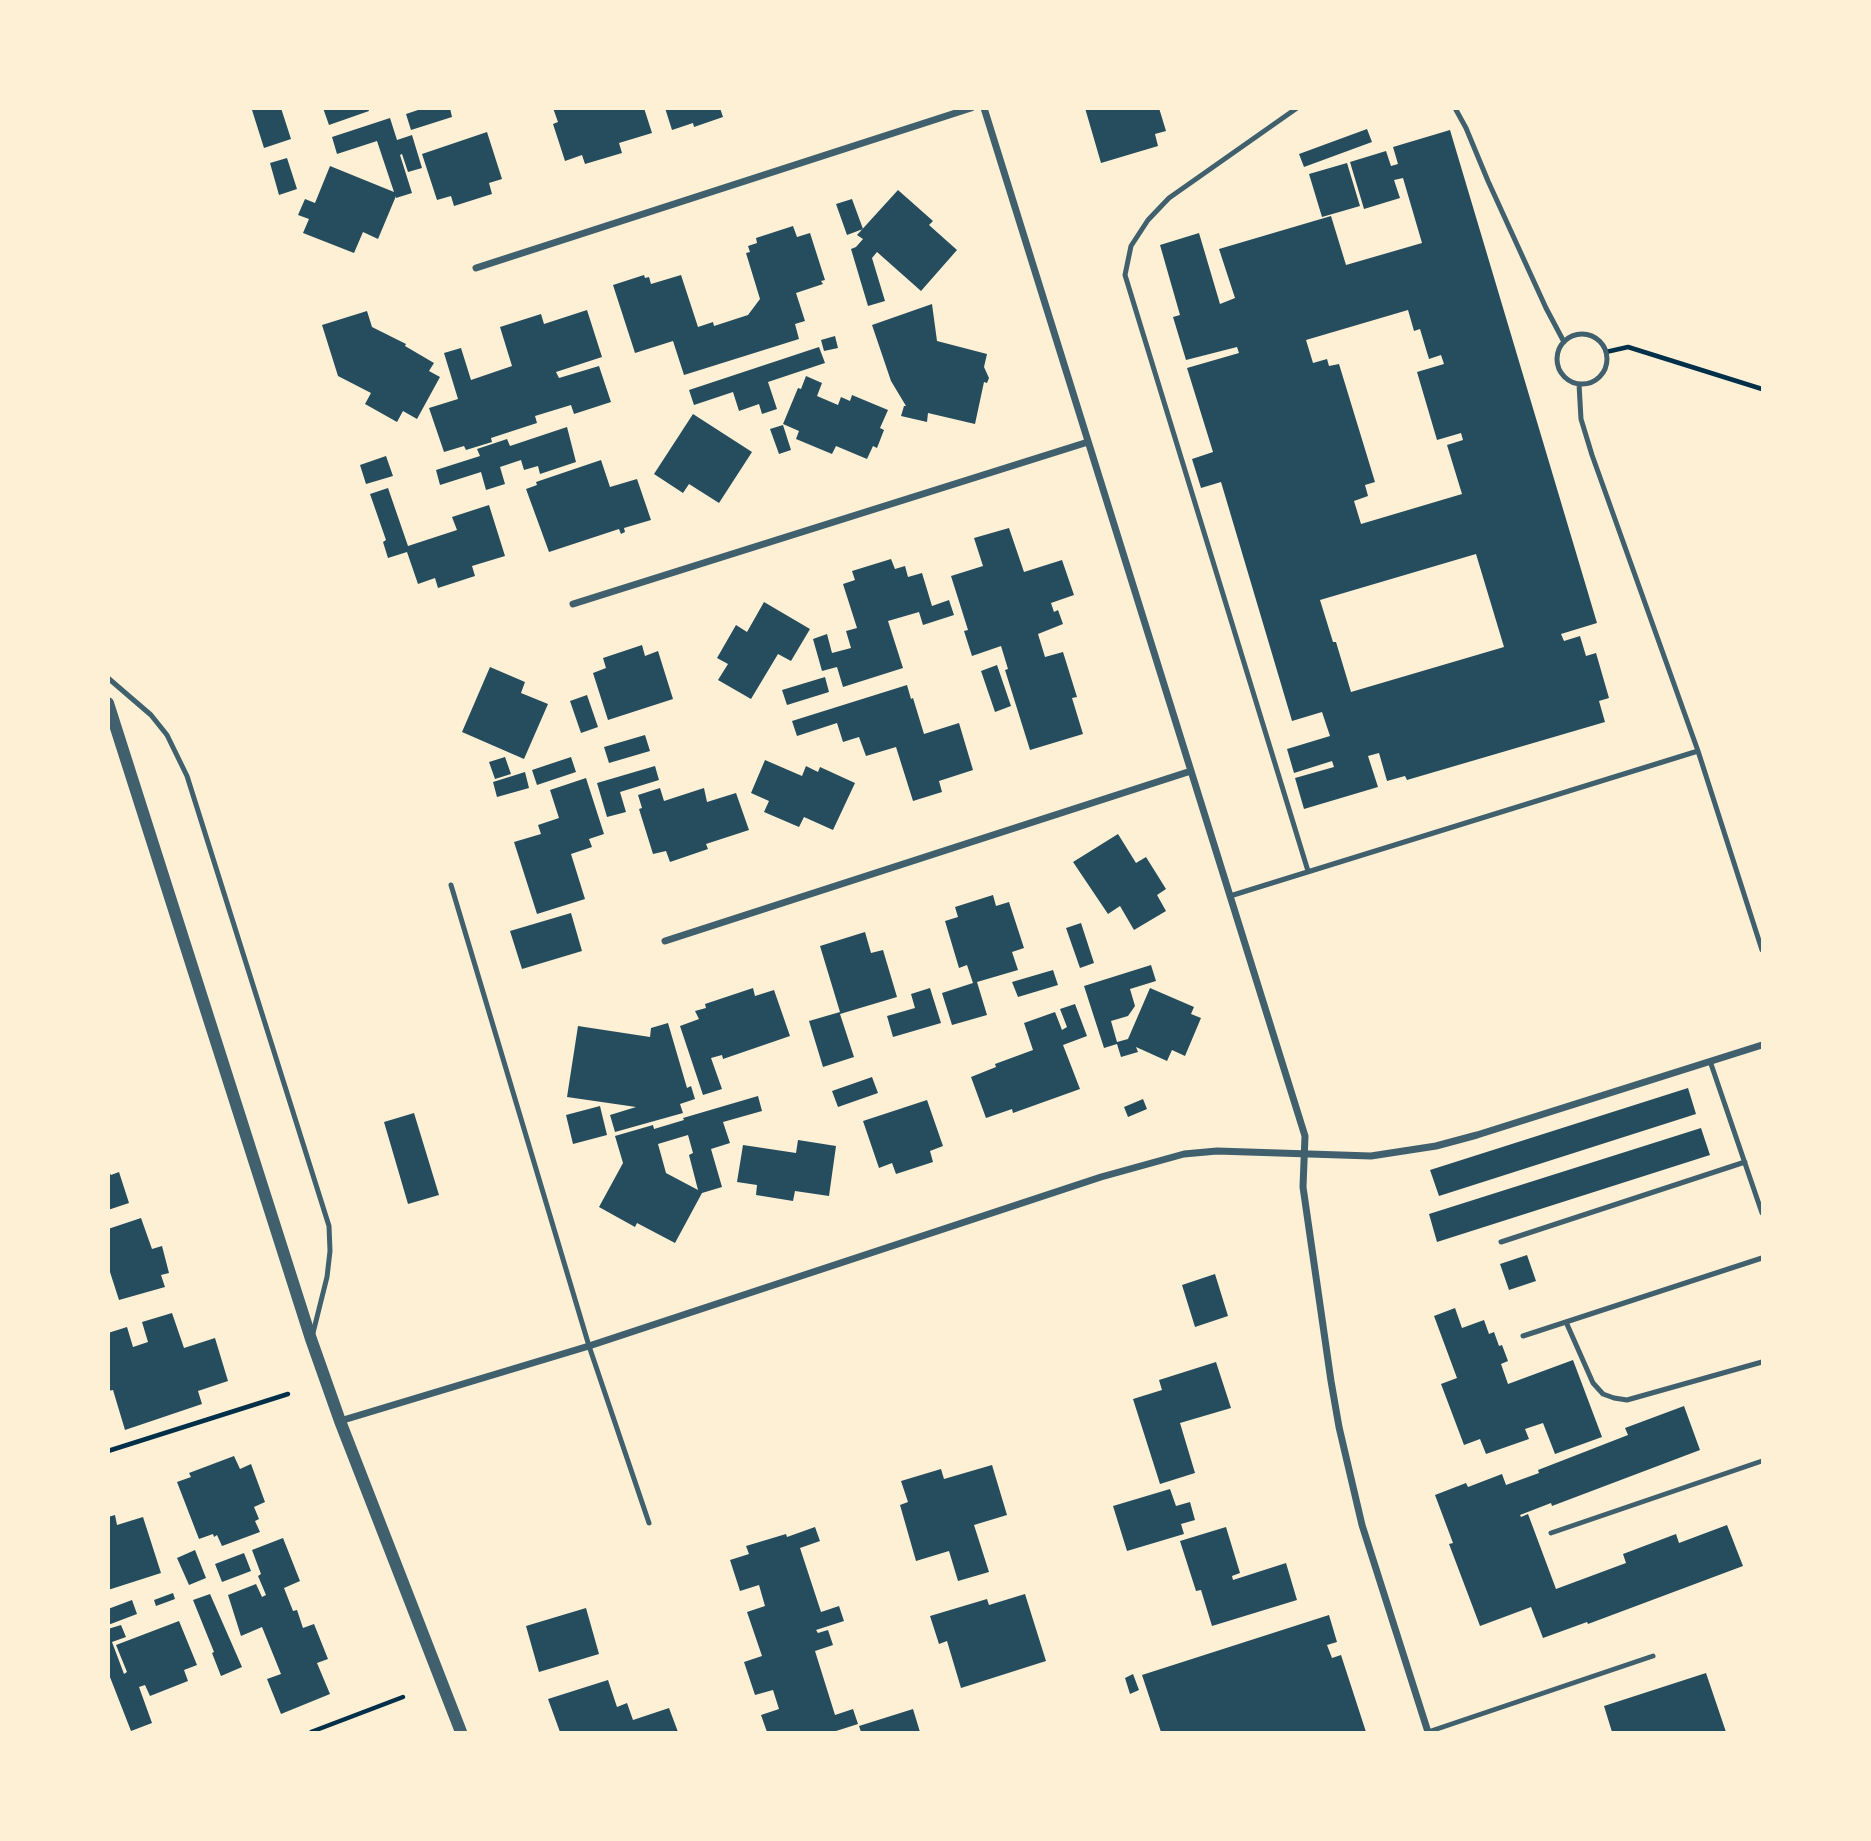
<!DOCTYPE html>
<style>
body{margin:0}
#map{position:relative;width:1871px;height:1841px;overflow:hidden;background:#fdf0d5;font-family:"DM Sans",sans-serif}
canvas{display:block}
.frame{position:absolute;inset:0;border:110px solid #fdf0d5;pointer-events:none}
</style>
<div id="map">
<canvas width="1871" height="1841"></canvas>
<div class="frame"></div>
</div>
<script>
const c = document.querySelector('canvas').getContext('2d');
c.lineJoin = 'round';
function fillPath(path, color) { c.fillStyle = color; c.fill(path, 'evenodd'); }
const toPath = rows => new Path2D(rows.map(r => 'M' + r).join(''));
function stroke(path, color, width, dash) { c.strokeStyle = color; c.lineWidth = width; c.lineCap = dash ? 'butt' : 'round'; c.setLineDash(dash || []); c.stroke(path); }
fillPath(toPath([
 [255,108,281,108,291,139,264,148,252,110],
 [323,108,368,108,369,111,329,125],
 [424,108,450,108,452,117,411,130,406,114],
 [553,108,644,108,652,133,619,143,622,153,585,164,582,155,565,161,553,124,558,122],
 [665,108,720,108,723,117,694,127,693,123,672,130],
 [1085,108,1159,108,1166,131,1155,134,1158,146,1101,163],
 [390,118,397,140,412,135,422,168,408,172,402,154,400,155,412,193,396,198,396,196,378,239,363,232,354,253,303,233,309,219,298,215,305,199,315,203,330,166,394,192,377,141,337,154,332,137],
 [1367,129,1372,142,1304,167,1299,154],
 [1450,130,1597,623,1561,634,1564,641,1580,636,1586,656,1596,653,1609,698,1599,701,1605,722,1407,780,1405,776,1387,781,1379,753,1368,756,1378,787,1304,809,1295,778,1334,767,1332,761,1294,773,1287,749,1330,736,1322,712,1292,721,1221,482,1201,488,1192,459,1213,452,1187,368,1239,353,1237,347,1186,360,1173,317,1180,315,1160,245,1199,233,1220,304,1235,298,1219,249,1331,216,1346,265,1422,243,1403,178,1394,180,1400,198,1364,209,1350,162,1386,151,1391,166,1398,164,1393,147],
 [1408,310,1414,331,1420,329,1429,359,1441,355,1444,364,1417,372,1437,440,1461,433,1463,440,1447,445,1462,494,1361,524,1354,501,1368,496,1365,485,1375,482,1339,364,1329,366,1327,359,1313,363,1306,340],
 [1476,554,1504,647,1351,692,1336,642,1333,642,1320,600],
 [487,132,502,179,489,183,492,194,454,206,451,196,437,200,422,154],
 [287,158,297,189,279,195,270,163],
 [1347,163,1360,206,1322,217,1309,174],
 [898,190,933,221,929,225,957,250,921,291,877,252,872,258,885,301,868,306,851,249,856,247,863,239,857,235],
 [852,199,863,229,847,235,836,204],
 [793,226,797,237,810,233,825,280,821,281,823,284,796,293,805,321,795,324,799,339,684,375,673,341,635,353,613,285,644,275,645,278,649,277,651,284,681,275,698,327,713,322,714,326,748,315,760,299,746,253,750,252,748,246,757,243,756,238],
 [932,304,937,341,987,354,984,367,989,378,987,383,984,382,975,424,928,413,927,422,901,416,904,406,906,406,891,381,872,325],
 [587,310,602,357,556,372,559,378,599,366,611,402,574,414,571,405,535,416,537,423,491,438,492,442,466,450,464,446,444,452,429,408,458,399,444,353,461,348,471,380,512,366,500,327,541,314,544,324],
 [367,311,372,327,406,344,405,346,434,363,429,371,440,377,417,419,403,411,397,422,365,404,371,393,338,376,322,325],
 [835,336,838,348,824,351,821,340],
 [819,347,825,363,768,382,777,409,762,414,759,404,739,411,733,392,694,405,689,390],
 [806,376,822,383,817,396,838,405,841,397,850,401,852,395,888,410,880,428,884,430,877,448,873,446,867,459,836,446,832,454,796,439,799,431,783,424,798,388,801,389],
 [693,414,752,452,719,503,689,484,683,493,654,474],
 [783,425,791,450,779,454,770,429],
 [567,427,576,462,540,474,538,466,524,470,521,460,500,467,505,484,486,490,481,472,440,485,436,470,480,456,477,449,507,439,510,446],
 [386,456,393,476,366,484,360,465],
 [601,460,610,487,637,479,651,520,624,528,625,532,621,534,619,529,549,552,526,489,537,485,536,482],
 [388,488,408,546,457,530,452,517,489,505,505,556,472,566,475,576,438,588,435,578,418,584,407,552,388,558,383,542,386,540,370,494],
 [1009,528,1024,572,1062,560,1074,595,1051,603,1054,612,1058,610,1063,624,1038,634,1045,657,1063,652,1077,697,1072,698,1083,734,1030,750,1005,670,1008,669,1001,646,972,656,964,631,968,630,951,576,983,566,974,538],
 [891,559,895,569,905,566,908,577,922,573,932,606,949,600,954,615,923,625,919,612,888,621,903,668,843,687,837,667,822,671,813,639,827,634,832,653,851,648,846,631,857,628,843,584,855,580,852,571],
 [764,602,810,629,791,661,778,654,751,699,718,680,728,664,717,658,736,625,747,632],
 [642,645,645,656,658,651,673,699,608,720,593,673,606,668,603,658],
 [997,665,1011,706,995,712,981,671],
 [490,667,525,682,521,693,548,704,524,759,462,732],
 [825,677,829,692,787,705,782,690],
 [907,685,911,699,913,698,924,734,959,723,973,770,939,781,942,792,913,801,896,747,866,756,859,737,843,742,837,723,797,736,792,721],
 [587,695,598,727,581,733,570,701],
 [645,735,650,751,609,763,604,747],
 [505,757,511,774,495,779,489,762],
 [571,757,576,772,537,785,532,770],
 [765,760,802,776,806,766,818,772,820,767,855,783,833,830,804,817,799,827,764,812,769,801,751,793],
 [655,766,659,780,620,792,626,812,607,817,597,783],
 [525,772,529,788,497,797,493,782],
 [586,778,604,834,589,839,592,847,571,854,585,899,537,914,514,842,541,834,538,825,559,818,550,790],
 [660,788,664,801,704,788,707,802,736,793,749,830,706,844,708,849,670,862,666,851,653,854,639,809,642,808,638,795],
 [1118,834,1136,863,1146,857,1166,889,1157,895,1166,911,1134,930,1120,906,1108,914,1073,862],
 [993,895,996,906,1009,902,1024,948,1012,952,1018,970,977,982,987,1015,952,1025,942,993,973,983,967,965,959,968,945,921,958,917,955,907],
 [571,913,582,951,522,969,510,931],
 [1081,923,1094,963,1080,968,1066,928],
 [865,932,871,953,883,950,897,997,840,1014,854,1057,823,1067,809,1021,840,1012,820,946],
 [1151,965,1156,981,1130,989,1135,1006,1128,1016,1111,1021,1117,1042,1128,1039,1150,988,1194,1007,1191,1014,1201,1018,1185,1056,1172,1050,1167,1061,1136,1047,1138,1052,1121,1057,1117,1044,1104,1048,1084,986],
 [1053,970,1058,985,1018,997,1012,982],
 [753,988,755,996,774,990,790,1036,723,1059,722,1055,711,1058,722,1089,703,1095,680,1026,699,1019,695,1011,706,1008,705,1004],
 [930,988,941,1023,893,1037,887,1016,915,1008,911,994],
 [1075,1004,1087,1036,1063,1045,1080,1089,1013,1113,1012,1109,986,1118,971,1077,996,1067,995,1064,1033,1050,1024,1023,1055,1012,1062,1030,1067,1027,1060,1009],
 [668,1023,687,1088,691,1086,695,1099,680,1104,683,1113,615,1132,610,1115,636,1107,567,1097,578,1026,650,1037,651,1028],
 [872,1077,878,1093,838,1107,832,1091],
 [1688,1088,1696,1114,1439,1196,1430,1170],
 [758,1096,762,1111,723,1122,730,1143,711,1149,722,1187,702,1193,675,1243,637,1223,635,1227,599,1207,623,1163,615,1136,653,1125,654,1129,684,1120,683,1118],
 [688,1135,693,1153,689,1155,698,1190,666,1173,658,1144],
 [1143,1099,1147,1109,1128,1117,1124,1107],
 [927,1100,943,1146,930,1151,933,1162,896,1174,892,1163,879,1168,863,1121],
 [600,1106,607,1135,573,1144,566,1115],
 [414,1113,439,1195,408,1204,384,1122],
 [1701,1128,1710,1155,1437,1242,1429,1214],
 [798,1140,836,1146,829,1196,795,1191,793,1201,756,1195,757,1185,737,1182,743,1145,796,1153],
 [108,1170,111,1175,119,1172,129,1203,108,1210],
 [141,1218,152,1249,162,1246,169,1273,161,1275,165,1287,119,1300,110,1272,108,1273,108,1229],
 [1527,1255,1536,1281,1509,1290,1500,1264],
 [1215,1274,1228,1316,1195,1327,1182,1285],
 [1455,1308,1462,1328,1484,1320,1489,1334,1494,1332,1499,1346,1502,1345,1508,1361,1501,1364,1508,1384,1573,1360,1602,1437,1555,1454,1543,1423,1525,1429,1529,1439,1486,1454,1480,1439,1464,1445,1441,1384,1457,1378,1434,1316],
 [172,1313,184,1348,215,1338,228,1381,198,1391,202,1404,125,1430,113,1390,108,1391,108,1333,127,1327,133,1347,148,1342,142,1322],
 [1216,1362,1231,1408,1180,1423,1195,1473,1160,1484,1133,1399,1162,1390,1159,1380],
 [1684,1406,1700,1450,1552,1506,1551,1503,1520,1515,1521,1517,1528,1514,1556,1589,1626,1563,1623,1554,1676,1534,1679,1543,1727,1525,1743,1566,1588,1624,1587,1622,1543,1638,1531,1607,1480,1626,1449,1544,1453,1543,1435,1495,1466,1483,1468,1487,1502,1474,1506,1485,1539,1473,1538,1470,1628,1435,1625,1428],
 [234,1456,240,1469,251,1464,265,1502,254,1507,259,1519,255,1521,260,1532,222,1546,217,1535,214,1537,213,1534,199,1539,177,1482,191,1477,189,1473],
 [992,1465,1007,1515,974,1525,989,1572,958,1581,949,1551,916,1561,900,1505,908,1502,901,1481,941,1469,944,1479],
 [1170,1489,1176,1506,1190,1502,1195,1520,1181,1524,1184,1534,1127,1551,1113,1506],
 [115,1515,117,1525,143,1517,161,1573,108,1590,108,1517],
 [815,1527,820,1541,800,1548,821,1612,839,1606,844,1621,816,1630,818,1633,828,1630,833,1645,815,1651,835,1715,853,1709,858,1724,833,1732,767,1732,761,1715,779,1709,773,1690,755,1695,744,1662,762,1656,747,1612,765,1606,759,1585,740,1591,730,1560,749,1554,746,1546,786,1534,787,1537],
 [1226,1527,1240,1573,1232,1576,1233,1580,1286,1563,1297,1600,1212,1626,1201,1590,1196,1591,1180,1541],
 [283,1538,300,1581,284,1588,293,1611,297,1610,303,1628,314,1624,328,1659,317,1663,330,1694,281,1714,267,1679,281,1674,262,1627,241,1636,228,1595,256,1584,262,1597,266,1595,258,1576,261,1574,252,1550],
 [195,1550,206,1578,189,1585,177,1558],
 [244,1553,251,1571,222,1582,215,1564],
 [173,1593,175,1599,156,1606,154,1600],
 [210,1594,242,1667,221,1676,212,1653,214,1652,193,1600],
 [1025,1594,1046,1661,961,1688,947,1641,939,1644,930,1616,987,1599,989,1605],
 [132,1600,137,1614,108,1625,108,1609],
 [586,1608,599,1654,539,1672,526,1626],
 [1329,1615,1337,1642,1327,1645,1332,1658,1341,1655,1366,1732,1161,1732,1142,1675],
 [179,1621,197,1665,184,1670,188,1681,150,1696,145,1685,139,1687,152,1723,131,1731,108,1672,108,1629,121,1625,126,1637,112,1642,124,1674,127,1672,116,1645],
 [1706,1673,1726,1732,1612,1732,1604,1706],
 [1133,1674,1139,1690,1130,1694,1125,1678],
 [608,1680,617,1707,627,1703,633,1720,669,1708,678,1732,560,1732,548,1699],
 [913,1709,920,1732,861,1732,859,1726]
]), '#264d5e');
stroke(toPath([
 [1606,352,1628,347,1762,389],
 [108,1451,288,1394],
 [311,1732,403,1697]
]), '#003049', 4.5);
stroke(toPath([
 [1297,108,1169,198,1148,220,1131,246,1125,275,1308,871],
 [1455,108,1466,128,1488,181,1546,308,1564,342],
 '1557 359a25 25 0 1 1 50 0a25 25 0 1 1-50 0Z',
 [1579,384,1581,419,1592,455,1698,751,1762,950],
 [108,678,151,715,167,735,187,776,329,1226,330,1251,327,1277,313,1333],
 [451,885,589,1346,649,1523],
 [1230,896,1698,751],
 [1710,1061,1762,1213],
 [1501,1242,1745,1162],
 [1566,1322,1593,1383,1603,1394,1614,1398,1627,1400,1762,1362],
 [1523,1336,1762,1258],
 [1551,1533,1762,1461],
 [1428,1732,1653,1656]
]), '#3f606c', 5);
stroke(toPath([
 [984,108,1305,1136,1303,1187,1331,1381,1339,1427,1362,1525,1428,1732],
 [476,268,971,108],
 [573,604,1088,442],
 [665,941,1191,771],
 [340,1421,589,1346,1101,1177,1184,1154,1217,1151,1371,1156,1436,1146,1477,1135,1762,1045]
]), '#3f606c', 7);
stroke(toPath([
 [108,703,311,1339,340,1421,461,1732]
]), '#3f606c', 12);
</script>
